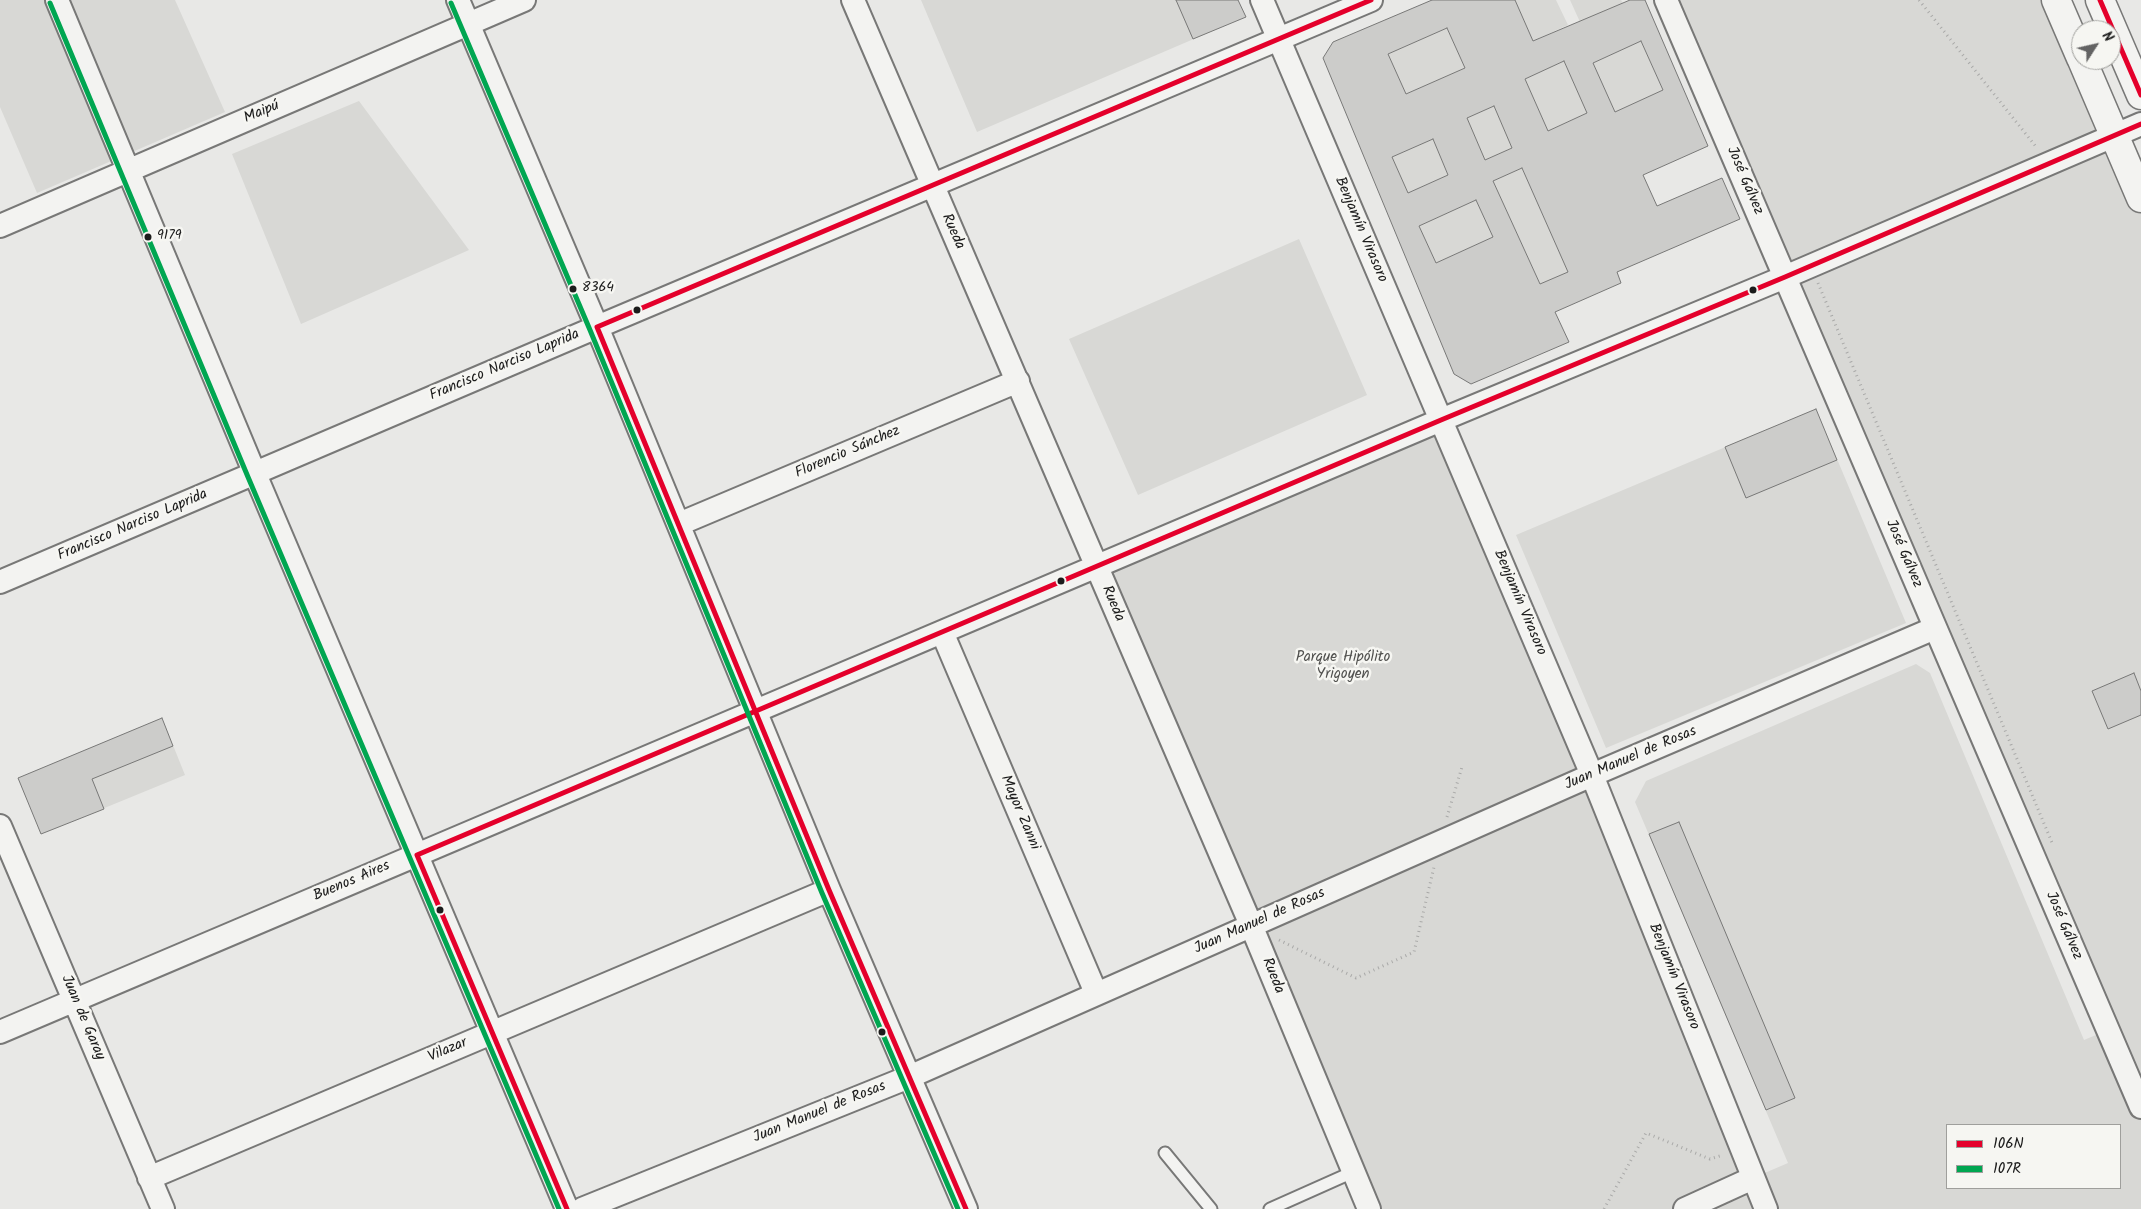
<!DOCTYPE html>
<meta charset="utf-8">
<style>
body{margin:0}
#map{position:relative;width:2141px;height:1209px;overflow:hidden;background:#e8e8e6;font-family:Kalam,sans-serif}
canvas{display:block}
.legend{position:absolute;left:1946px;top:1124px;width:175px;height:65px;box-sizing:border-box;background:#f6f6f2;border:1px solid #9f9f9c;margin:0;padding:6px 9px;list-style:none;font-size:15px;color:#1c1c1c}
.legend li{display:flex;align-items:center;gap:10px;height:25px}
.legend b{width:25px;border:1px solid #9f9f9c}
.north{position:absolute;left:2071px;top:20px;width:50px;height:50px;box-sizing:border-box;background:#f6f6f2;border:1px solid #9f9f9c;border-radius:50%;rotate:55deg;font-size:14px;font-weight:700;line-height:20px;text-align:center;color:#1c1c1c}
.north::after{content:'';display:block;margin:auto;width:18px;height:22px;background:#636363;clip-path:polygon(50% 0,100% 100%,50% 72%,0 100%)}
</style>
<div id="map">
<canvas width="2141" height="1209"></canvas>
<ul class="legend">
<li><b style="height:6px;background:#e4002b"></b>106N</li>
<li><b style="height:6px;background:#00a651"></b>107R</li>
</ul>
<div class="north">N</div>
</div>
<script>
const c = document.querySelector('canvas').getContext('2d');
c.lineJoin = 'round';
function fillPath(path, color) { c.fillStyle = color; c.fill(path, 'evenodd'); }
const toPath = rows => new Path2D(rows.map(r => 'M' + r).join(''));
function stroke(path, color, width, dash) { c.strokeStyle = color; c.lineWidth = width; c.lineCap = dash ? 'butt' : 'round'; c.setLineDash(dash || []); c.stroke(path); }
function drawText(font, color, halo, rows, align = 'center') {
  c.font = font + ' Kalam,sans-serif'; c.lineWidth = 5; c.setLineDash([]); c.textBaseline = 'middle'; c.strokeStyle = halo; c.fillStyle = color; for (const [text, x, y, turn = 0] of rows) {
    c.save(); c.translate(x, y); c.rotate((+turn || 0) * Math.PI / 180); c.textAlign = isNaN(turn) ? turn : align; if (halo) c.strokeText(text, 0, 0); c.fillText(text, 0, 0); c.restore();
  }
}
fillPath(toPath([
 [0,0,175,0,225,112,37,193,0,107],
 [921,0,1238,0,1245,17,977,132],
 [1515,0,1556,0,1568,25,1533,41],
 [1570,0,1621,0,1623,3,1580,22],
 [1666,0,2056,0,2141,198,2141,1209,1369,1209,1097,567,1441,420,1753,1178,1788,1163,1635,802,1646,781,1916,664,1930,673,2084,1040,2108,1030],
 [1947,1125,2120,1125,2120,1188,1947,1188],
 [1447,28,1465,68,1406,94,1388,54],
 [1641,41,1663,90,1615,112,1593,63],
 [1564,61,1587,113,1548,131,1525,79],
 [359,101,469,250,301,324,232,154],
 [1494,106,1512,148,1485,160,1467,118],
 [1433,139,1448,175,1408,193,1392,157],
 [1522,168,1568,272,1540,284,1493,181],
 [1476,200,1493,237,1436,263,1419,226],
 [1299,239,1367,395,1138,495,1069,339],
 [1816,409,1906,623,1606,748,1516,535],
 [162,718,185,775,41,834,18,778]
]), '#d8d8d5');
const building = toPath([
 [1176,0,1238,0,1246,17,1193,39,1176,0],
 [1432,0,1515,0,1533,41,1630,0,1645,0,1708,146,1643,175,1657,206,1722,178,1740,219,1617,272,1621,283,1555,312,1569,342,1471,384,1454,374,1323,58,1333,42,1432,0],
 [1447,28,1465,68,1406,94,1388,54,1447,28],
 [1641,41,1663,90,1615,112,1593,63,1641,41],
 [1564,61,1587,113,1548,131,1525,79,1564,61],
 [1494,106,1512,148,1485,160,1467,118,1494,106],
 [1433,139,1448,175,1408,193,1392,157,1433,139],
 [1522,168,1568,272,1540,284,1493,181,1522,168],
 [1476,200,1493,237,1436,263,1419,226,1476,200],
 [1816,409,1837,460,1746,498,1725,447,1816,409],
 [2134,673,2141,691,2141,715,2108,729,2092,691,2134,673],
 [162,718,173,746,92,779,104,809,41,834,18,778,162,718],
 [1679,822,1795,1098,1766,1110,1649,834,1679,822]
]);
fillPath(building, '#ccccca');
stroke(building, '#787877', 1);
const service = toPath([
 [1165,1153,1211,1209],
 [1270,1209,1353,1172]
]);
const minor = toPath([
 [57,0,255,474,567,1209],
 [458,0,597,327,829,890,966,1209],
 [853,0,1251,925,1369,1209],
 [1262,0,1592,775,1766,1209],
 [1666,0,2141,1107],
 [0,226,524,0],
 [679,524,1018,381],
 [0,582,597,327,1371,0],
 [942,632,1096,993],
 [0,826,163,1209],
 [0,1032,1441,420,1785,277,2141,124],
 [149,1178,829,890],
 [582,1209,909,1077,1592,775,1935,628],
 [1685,1209,1753,1178]
]);
const primary = toPath([
 [2056,0,2081,58],
 [2100,0,2141,95],
 [2082,60,2141,198]
]);
stroke(service, '#787877', 15);
stroke(minor, '#787877', 26);
stroke(primary, '#787877', 31);
stroke(toPath([
 [1919,0,2037,148],
 [1818,283,2053,845],
 [1447,817,1462,767],
 [1279,940,1356,978,1414,952,1434,867],
 [1604,1209,1646,1133,1710,1159,1723,1155]
]), '#a9a9a8', 3, [1, 4]);
stroke(service, '#f3f3f1', 11);
stroke(minor, '#f3f3f1', 22);
stroke(primary, '#f3f3f1', 28);
stroke(toPath([
 [2100,0,2141,95],
 [567,1209,417,855,1441,420,1785,277,2141,124],
 [966,1209,829,890,597,327,1371,0]
]), '#e4002b', 5);
stroke(toPath([
 [50,3,248,477,559,1209],
 [451,3,590,330,822,893,958,1209]
]), '#00a651', 5);
for (const [x, y, r, color] of [
 [148,237,4.5,"#1c1c1c"],
 [573,289,4.5,"#1c1c1c"],
 [1753,290,4.5,"#1c1c1c"],
 [637,310,4.5,"#1c1c1c"],
 [1061,581,4.5,"#1c1c1c"],
 [440,910,4.5,"#1c1c1c"],
 [882,1032,4.5,"#1c1c1c"]
]) { const dot = new Path2D(); dot.arc(x, y, r, 0, 2 * Math.PI); c.fillStyle = color; c.fill(dot); stroke(dot, '#f6f6f2', 2); }
drawText('14px', '#1c1c1c', '#f6f6f2', [
 ["9179",157,237],
 ["8364",582,289]
], 'left');
drawText('15px', '#1c1c1c', '#f6f6f2', [
 ["Maipú",262,113,-23],
 ["José Gálvez",1744,181,67],
 ["Benjamín Virasoro",1360,230,67],
 ["Rueda",952,232,66],
 ["Francisco Narciso Laprida",505,366,-23],
 ["Florencio Sánchez",848,453,-23],
 ["Francisco Narciso Laprida",133,526,-23],
 ["José Gálvez",1903,554,67],
 ["Benjamín Virasoro",1519,603,67],
 ["Rueda",1112,604,67],
 ["Juan Manuel de Rosas",1631,759,-23],
 ["Mayor Zanni",1019,813,67],
 ["Buenos Aires",352,882,-23],
 ["Juan Manuel de Rosas",1260,922,-24],
 ["José Gálvez",2063,926,67],
 ["Rueda",1272,976,68],
 ["Benjamín Virasoro",1673,977,68],
 ["Juan de Garay",82,1018,67],
 ["Vilazar",448,1051,-23],
 ["Juan Manuel de Rosas",820,1113,-22]
]);
drawText('15px', '#51514f', '#f6f6f2', [
 ["Parque Hipólito",1343,658],
 ["Yrigoyen",1343,675]
]);
</script>
